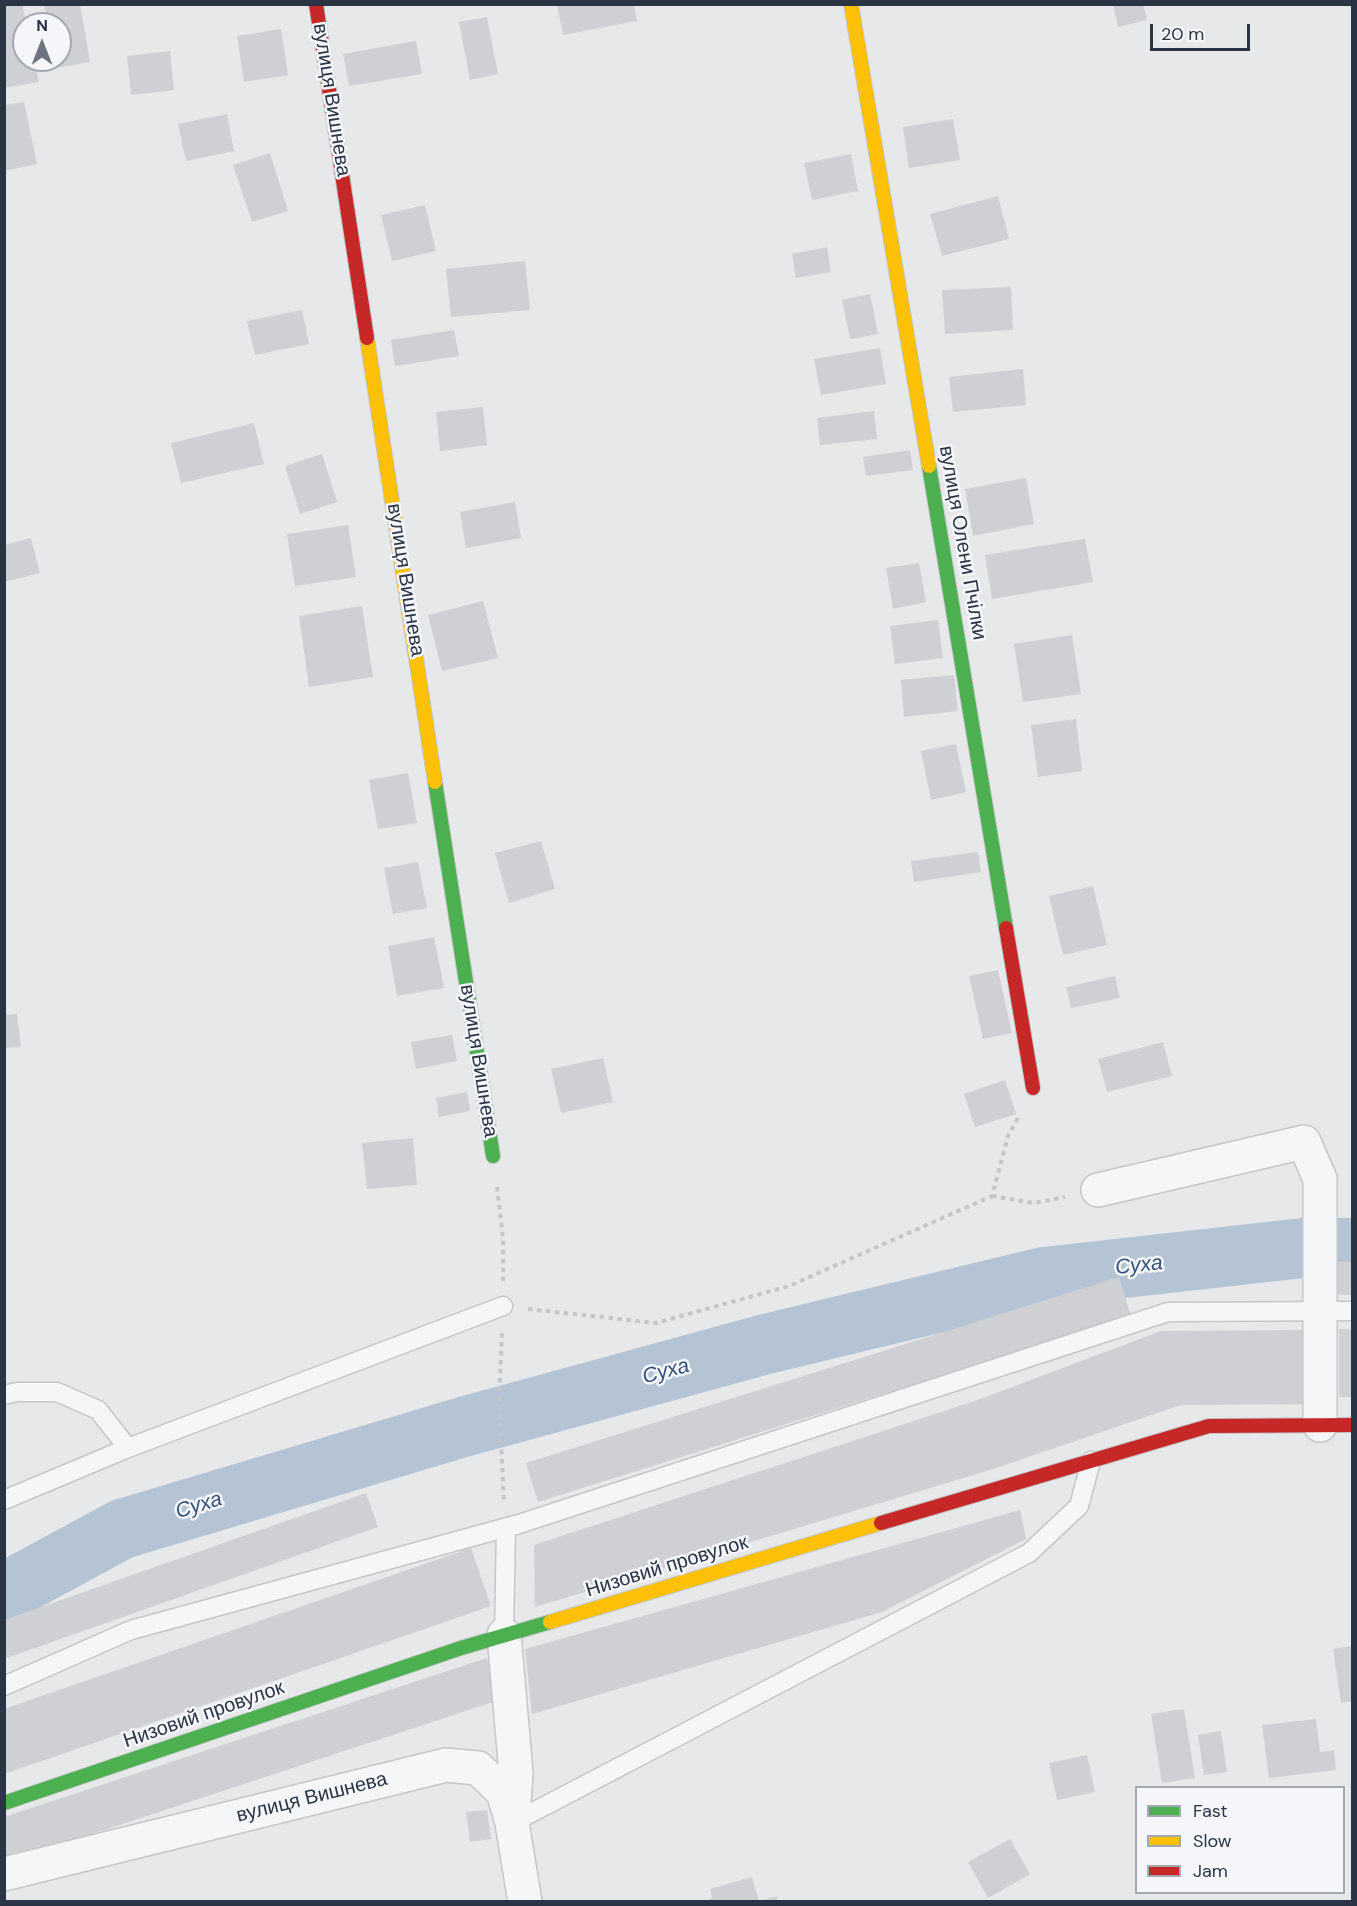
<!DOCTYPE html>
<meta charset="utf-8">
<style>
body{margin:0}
#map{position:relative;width:1357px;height:1906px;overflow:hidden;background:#e6e8ea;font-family:"DM Sans",sans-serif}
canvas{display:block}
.frame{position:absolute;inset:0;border:6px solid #2b3445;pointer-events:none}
.legend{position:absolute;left:1135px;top:1786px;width:210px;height:108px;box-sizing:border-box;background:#f4f6f9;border:2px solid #a4a8b1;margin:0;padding:8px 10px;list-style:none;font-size:18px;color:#2b3445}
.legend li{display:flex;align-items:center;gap:12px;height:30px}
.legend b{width:30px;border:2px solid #a4a8b1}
.north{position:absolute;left:12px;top:12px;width:60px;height:60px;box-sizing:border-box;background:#f4f6f9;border:2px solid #a4a8b1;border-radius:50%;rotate:0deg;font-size:16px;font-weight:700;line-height:24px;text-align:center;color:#2b3445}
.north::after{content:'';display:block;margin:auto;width:21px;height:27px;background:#6c737f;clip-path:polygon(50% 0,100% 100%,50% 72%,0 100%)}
.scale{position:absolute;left:1150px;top:24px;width:100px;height:27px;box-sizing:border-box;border:3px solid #2b3445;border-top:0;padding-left:8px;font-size:18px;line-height:21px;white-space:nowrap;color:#2b3445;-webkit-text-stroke:4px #f4f6f9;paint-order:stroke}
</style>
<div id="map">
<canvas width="1357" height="1906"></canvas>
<div class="frame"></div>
<ul class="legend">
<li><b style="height:8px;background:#4caf50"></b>Fast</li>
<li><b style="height:8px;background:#ffc107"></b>Slow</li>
<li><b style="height:8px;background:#c62828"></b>Jam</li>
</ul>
<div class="north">N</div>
<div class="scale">20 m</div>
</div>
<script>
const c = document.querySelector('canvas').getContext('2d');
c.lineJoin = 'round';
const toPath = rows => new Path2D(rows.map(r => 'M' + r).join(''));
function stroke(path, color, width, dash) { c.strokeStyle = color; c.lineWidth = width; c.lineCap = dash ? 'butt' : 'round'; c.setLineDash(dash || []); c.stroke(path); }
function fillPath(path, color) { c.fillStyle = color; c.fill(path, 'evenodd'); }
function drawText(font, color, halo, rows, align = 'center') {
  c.font = font + ' "DM Sans",sans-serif'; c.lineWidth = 5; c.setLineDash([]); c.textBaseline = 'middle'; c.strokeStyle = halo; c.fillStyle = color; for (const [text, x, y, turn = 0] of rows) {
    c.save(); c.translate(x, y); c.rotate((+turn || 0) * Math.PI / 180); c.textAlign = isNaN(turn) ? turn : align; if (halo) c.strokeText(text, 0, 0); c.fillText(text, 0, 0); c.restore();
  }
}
stroke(toPath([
 [4,1593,122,1529,463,1427,766,1344,1044,1277,1312,1247,1352,1248]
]), '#b4c4d5', 60);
fillPath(toPath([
 [4,4,22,4,27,24,24,24,24,60,34,60,39,82,4,88],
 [44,4,80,4,90,62,56,68,54,60,60,60,60,24,48,24],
 [1113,4,1143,4,1147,20,1118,27],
 [557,5,634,5,637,21,563,35],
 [487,17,498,74,470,80,459,22],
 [281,29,288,75,244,82,237,36],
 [416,41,422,74,349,86,343,54],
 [170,51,174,90,131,95,127,56],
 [24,102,37,164,4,171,4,105],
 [227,114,234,151,186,161,178,124],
 [953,119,960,160,909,168,903,127],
 [270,153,288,211,252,222,233,165],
 [851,154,858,191,812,200,804,163],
 [998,196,1009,239,942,256,930,214],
 [425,205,436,251,392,261,381,215],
 [827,247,831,272,796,278,792,254],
 [525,261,530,310,451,317,446,269],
 [1011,287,1013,330,945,334,942,290],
 [870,294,878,334,850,339,842,300],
 [302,310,309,344,255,355,247,321],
 [454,330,459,356,395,366,391,340],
 [880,348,886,384,821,395,814,359],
 [1023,369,1026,405,953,412,949,377],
 [483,407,487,445,440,451,436,412],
 [874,411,877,439,820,445,817,418],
 [254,423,264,464,181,483,171,443],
 [910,450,913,470,866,476,863,457],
 [322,454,337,502,300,514,285,466],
 [1026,478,1034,524,973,536,965,489],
 [515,502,521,538,466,548,460,512],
 [348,525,356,577,295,586,287,534],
 [31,538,40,573,4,582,4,545],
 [1085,539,1093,582,992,599,985,555],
 [919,563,926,602,893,609,886,568],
 [483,601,498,658,442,671,428,615],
 [362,606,373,677,309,687,299,616],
 [938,620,943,658,895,664,890,626],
 [1072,635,1081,694,1023,702,1014,644],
 [954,675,958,711,904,717,901,680],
 [1076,719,1082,771,1038,777,1031,725],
 [956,744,966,792,931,800,921,751],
 [408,773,417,823,378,829,369,780],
 [541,841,555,889,509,903,495,853],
 [978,852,981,872,914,882,911,861],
 [418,862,427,908,393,914,384,868],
 [1093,886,1107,945,1063,955,1049,896],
 [434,937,444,988,397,996,388,946],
 [998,970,1012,1033,983,1039,969,976],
 [1115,976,1120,998,1071,1008,1066,987],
 [17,1014,21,1047,4,1048,4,1015],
 [452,1035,457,1061,416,1069,411,1042],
 [1163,1042,1172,1076,1107,1092,1098,1059],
 [603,1058,613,1102,561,1113,551,1069],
 [1005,1080,1016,1114,975,1127,964,1094],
 [467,1092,470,1111,439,1117,436,1098],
 [413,1138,417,1185,367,1189,362,1143],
 [1328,1261,1352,1262,1352,1295,1327,1294],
 [1119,1277,1131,1316,538,1502,526,1463],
 [1339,1329,1352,1329,1352,1397,1339,1397],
 [1310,1330,1311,1404,1181,1405,990,1470,535,1607,534,1545,975,1401,1161,1331],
 [366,1493,378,1527,4,1659,4,1620],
 [1020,1510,1026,1539,882,1612,532,1714,525,1649],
 [471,1548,491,1606,4,1774,4,1709],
 [1352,1646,1352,1701,1341,1703,1333,1649],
 [487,1658,496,1701,4,1863,4,1817],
 [1184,1709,1195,1778,1162,1783,1151,1714],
 [1316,1719,1320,1752,1334,1750,1336,1770,1269,1778,1262,1725],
 [1221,1731,1227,1772,1204,1775,1198,1735],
 [1087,1755,1095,1792,1057,1800,1049,1763],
 [487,1810,491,1839,470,1842,466,1812],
 [1010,1839,1030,1874,988,1898,968,1862],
 [752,1877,759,1901,777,1896,778,1902,703,1902,712,1898,710,1889]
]), '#ced0d3');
const lane = toPath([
 [4,1395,17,1392,57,1392,98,1410,128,1448],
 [4,1500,128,1448,503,1306],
 [504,1635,506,1527],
 [4,1686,131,1630,519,1524,1168,1312,1352,1311],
 [512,1823,1029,1553,1079,1506,1091,1461]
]);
const street = toPath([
 [1098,1190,1304,1142,1320,1179,1320,1425],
 [504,1635,516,1773,513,1819],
 [4,1874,446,1765,478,1768,503,1792,512,1823,525,1902]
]);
const fast = toPath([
 [929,466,1006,928],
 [435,782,493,1156],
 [4,1803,461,1648,550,1622]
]);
const slow = toPath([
 [851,4,929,466],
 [367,338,435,782],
 [550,1622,881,1523]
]);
const jam = toPath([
 [316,4,367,338],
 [1006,928,1033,1088],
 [881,1523,1209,1426,1352,1425]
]);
stroke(lane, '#c4c6c8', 21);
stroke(street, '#c4c6c8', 36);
stroke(fast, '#c4c6c8', 16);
stroke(slow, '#c4c6c8', 16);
stroke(jam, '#c4c6c8', 16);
stroke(toPath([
 [497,1187,503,1238,503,1281],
 [992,1196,1034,1203,1065,1197],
 [528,1309,656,1323,789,1286,992,1196,1008,1136,1018,1118],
 [502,1333,499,1399,504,1503]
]), '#c5c6ca', 4, [4.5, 4.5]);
stroke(lane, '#f5f6f7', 18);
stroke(street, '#f5f6f7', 33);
stroke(fast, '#4caf50', 14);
stroke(slow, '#ffc107', 14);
stroke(jam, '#c62828', 14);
drawText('20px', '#2b3445', '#f4f6f9', [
 ["вулиця Вишнева",331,100,81],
 ["вулиця Олени Пчілки",962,543,80],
 ["вулиця Вишнева",405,580,81],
 ["вулиця Вишнева",478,1061,81],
 ["Низовий провулок",667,1567,-17],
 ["Низовий провулок",204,1715,-19],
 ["вулиця Вишнева",312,1798,-14]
]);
drawText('italic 21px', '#34527a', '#f4f6f9', [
 ["Суха",1139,1266,-6],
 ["Суха",666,1372,-15],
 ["Суха",199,1506,-17]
]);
</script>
